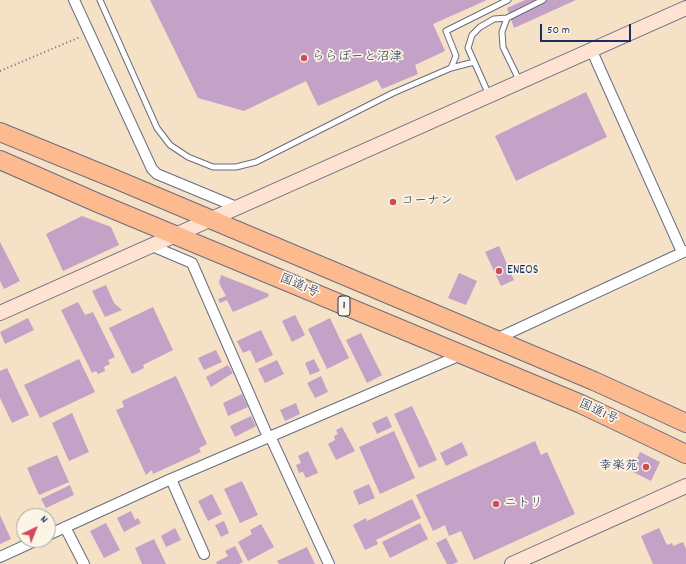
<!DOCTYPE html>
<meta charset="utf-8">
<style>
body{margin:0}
#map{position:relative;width:686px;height:564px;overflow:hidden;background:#f5e1c5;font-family:Dekko,sans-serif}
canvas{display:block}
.north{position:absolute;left:16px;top:508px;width:40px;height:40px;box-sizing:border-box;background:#fcf5e5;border:1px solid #a2a6af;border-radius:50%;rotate:43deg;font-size:11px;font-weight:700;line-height:16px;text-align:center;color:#1b2f5e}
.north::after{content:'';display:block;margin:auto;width:14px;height:18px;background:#d1495b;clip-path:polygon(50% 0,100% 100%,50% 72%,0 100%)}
.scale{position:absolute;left:540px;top:24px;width:91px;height:18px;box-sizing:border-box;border:2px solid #1b2f5e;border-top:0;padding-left:5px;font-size:12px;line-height:14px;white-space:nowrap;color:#1b2f5e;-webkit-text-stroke:3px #fcf5e5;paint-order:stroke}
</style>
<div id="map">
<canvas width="686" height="564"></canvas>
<div class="north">N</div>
<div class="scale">50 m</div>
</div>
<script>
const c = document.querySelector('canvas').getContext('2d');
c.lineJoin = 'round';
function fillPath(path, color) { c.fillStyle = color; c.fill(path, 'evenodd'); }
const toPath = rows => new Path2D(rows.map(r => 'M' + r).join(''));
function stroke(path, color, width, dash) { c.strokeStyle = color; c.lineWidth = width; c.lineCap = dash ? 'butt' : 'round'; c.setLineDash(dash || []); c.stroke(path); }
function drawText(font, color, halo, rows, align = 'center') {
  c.font = font + ' Dekko,"Klee One",sans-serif'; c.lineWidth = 3.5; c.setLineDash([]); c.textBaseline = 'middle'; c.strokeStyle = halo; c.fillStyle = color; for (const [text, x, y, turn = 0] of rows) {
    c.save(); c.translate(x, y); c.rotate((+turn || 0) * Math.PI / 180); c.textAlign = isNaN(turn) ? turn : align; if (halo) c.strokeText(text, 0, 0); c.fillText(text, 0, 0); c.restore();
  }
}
fillPath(toPath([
 [150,0,487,0,433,24,445,51,415,65,418,74,382,89,377,80,318,106,306,81,244,111,198,98],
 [525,0,576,0,514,28,507,8],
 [586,92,607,137,516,181,495,136],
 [82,216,111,227,119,245,63,271,46,234],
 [0,242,20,281,4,289,0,281],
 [499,246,514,280,501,286,485,252],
 [459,273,477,281,466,305,448,298],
 [221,275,269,294,268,297,233,312,227,300,220,303,218,299,226,296,219,283],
 [106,285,114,303,122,310,105,317,92,291],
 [78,302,85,315,93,312,115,357,108,360,110,364,104,367,105,371,98,374,96,371,92,373,61,310],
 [153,307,173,350,143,365,144,368,132,374,109,328],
 [295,315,305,335,292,342,282,321],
 [28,318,34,330,5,344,0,332],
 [330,318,349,358,327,369,308,329],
 [261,330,273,355,256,363,250,350,243,353,237,341],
 [361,333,382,375,367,383,346,340],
 [216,350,222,362,204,370,198,358],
 [79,359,95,392,40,418,24,385],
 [314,359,320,371,310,375,305,363],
 [277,360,284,374,265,383,258,369],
 [228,365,233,373,211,387,206,377],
 [7,368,29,415,12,423,0,398,0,371],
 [176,376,207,444,199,448,201,452,153,474,152,470,146,475,116,410,124,407,122,401],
 [321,376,328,392,315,398,307,383],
 [242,394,248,407,228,416,223,403],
 [296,403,300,414,285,421,280,410],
 [412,406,437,460,419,468,394,414],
 [72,413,89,452,69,461,52,423],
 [251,416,256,426,235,437,230,426],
 [387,416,392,427,377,434,372,423],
 [342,427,355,451,336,460,328,444,335,440,334,436,338,434,336,430],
 [394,431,415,478,380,494,359,447],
 [535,441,541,455,547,452,575,514,474,560,461,531,449,536,445,525,433,531,416,495],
 [462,442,468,455,446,466,440,453],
 [308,451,318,473,306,478,303,472,299,473,296,465,301,463,298,456],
 [640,452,660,462,651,481,631,471],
 [57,455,69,482,39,495,27,468],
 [242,481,258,515,240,523,224,489],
 [369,484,375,498,359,505,353,491],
 [70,485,74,495,46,508,41,499],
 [212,494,222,514,208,521,198,501],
 [412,499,421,518,376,540,378,544,365,550,353,525,366,518,367,521],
 [131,511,135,520,138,518,141,523,124,532,117,518],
 [0,515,11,539,0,544],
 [224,521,229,533,221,537,215,525],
 [106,523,120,550,104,558,90,531],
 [420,523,428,539,390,558,382,542],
 [261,524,274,547,248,561,238,542,252,534,250,530],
 [175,528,181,540,166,547,161,536],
 [659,528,667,545,672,543,673,546,683,542,686,549,686,564,653,564,641,536],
 [446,538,458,562,453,564,447,564,436,543],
 [154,539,166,564,142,564,135,548],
 [235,546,243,562,239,564,217,564,216,562,228,556,225,551],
 [307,547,315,564,279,564,277,561]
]), '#c4a1c7');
const lane = toPath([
 [100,0,157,128,170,145,188,157,213,167,236,167,256,162,393,93,451,68,474,62],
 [451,68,456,56,446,31,508,0],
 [519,80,503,47,502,32,507,18,543,0],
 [489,95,468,48,472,35,480,27,494,19,507,18]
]);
const street = toPath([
 [74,0,152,169,157,174,239,208],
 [591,49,682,252],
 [152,246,192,263,268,437],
 [496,339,686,251],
 [270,436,329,564],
 [171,479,204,554],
 [65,527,84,564],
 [48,535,171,479,461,355],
 [0,557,37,540]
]);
const secondary = toPath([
 [0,313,686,8],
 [512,564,686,486]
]);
const highway = toPath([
 [0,132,115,179,594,381,686,423],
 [0,160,98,203,581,404,686,454]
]);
stroke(lane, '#676d82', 7);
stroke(street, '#676d82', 12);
stroke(secondary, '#676d82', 16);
stroke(highway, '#676d82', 20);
stroke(toPath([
 [0,71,80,37]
]), '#676d82', 2, [1, 3]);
stroke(lane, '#fff', 5);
stroke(street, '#fff', 10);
stroke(secondary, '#fee3d2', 14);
stroke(highway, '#fcba8e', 18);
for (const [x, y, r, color] of [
 [304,58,4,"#d1495b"],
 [393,202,4,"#d1495b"],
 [499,271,4,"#d1495b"],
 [646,467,4,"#d1495b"],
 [496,504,4,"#d1495b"]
]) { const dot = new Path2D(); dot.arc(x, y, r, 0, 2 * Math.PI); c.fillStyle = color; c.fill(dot); stroke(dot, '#fcf5e5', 1.5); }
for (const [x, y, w] of [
 [344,306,12]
]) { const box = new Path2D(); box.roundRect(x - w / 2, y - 10, w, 20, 3); c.fillStyle = '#fcf5e5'; c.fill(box); stroke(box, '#1b2f5e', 1); }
drawText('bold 12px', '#1b2f5e', null, [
 ["1",344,306]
]);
drawText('13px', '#1b2f5e', '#fcf5e5', [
 ["ららぽーと沼津",312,58],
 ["コーナン",401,202],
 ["ENEOS",507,271],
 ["幸楽苑",638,467,"right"],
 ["ニトリ",504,504]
], 'left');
drawText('13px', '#1b2f5e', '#fcf5e5', [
 ["国道1号",299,287,23],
 ["国道1号",598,413,25]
]);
</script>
